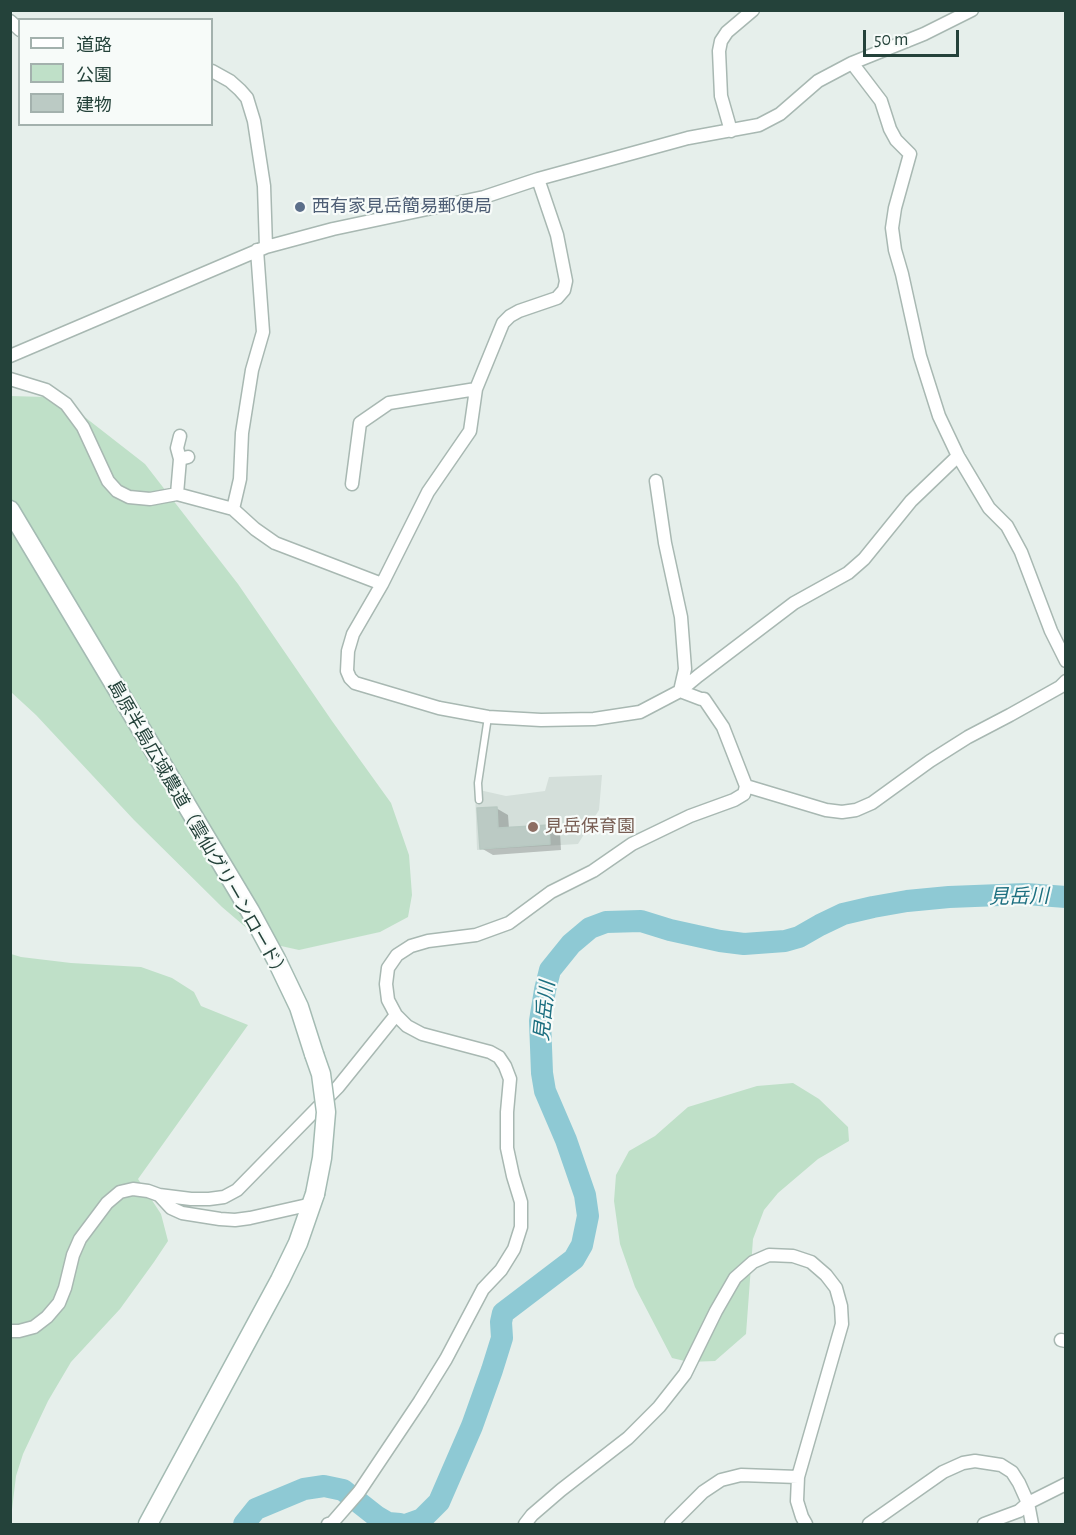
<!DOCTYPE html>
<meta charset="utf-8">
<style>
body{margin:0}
#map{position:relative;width:1076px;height:1535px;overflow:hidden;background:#e6efeb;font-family:"Alegreya Sans","Noto Sans JP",sans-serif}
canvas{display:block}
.frame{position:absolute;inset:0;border:12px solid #24423a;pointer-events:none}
.legend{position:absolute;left:18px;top:18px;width:195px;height:108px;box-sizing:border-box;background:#f7fbf9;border:2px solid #a3b1ad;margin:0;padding:8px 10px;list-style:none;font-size:18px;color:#24423a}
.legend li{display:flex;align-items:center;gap:12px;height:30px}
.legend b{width:30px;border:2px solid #a3b1ad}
.scale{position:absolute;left:863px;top:30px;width:96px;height:27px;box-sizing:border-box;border:3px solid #24423a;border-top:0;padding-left:8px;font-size:18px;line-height:21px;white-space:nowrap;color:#24423a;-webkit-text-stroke:4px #f7fbf9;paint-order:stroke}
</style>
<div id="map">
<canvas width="1076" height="1535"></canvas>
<div class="frame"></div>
<ul class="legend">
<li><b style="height:8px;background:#fff"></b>道路</li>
<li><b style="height:16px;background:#bfe0c8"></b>公園</li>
<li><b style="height:16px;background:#bbcac4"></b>建物</li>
</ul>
<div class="scale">50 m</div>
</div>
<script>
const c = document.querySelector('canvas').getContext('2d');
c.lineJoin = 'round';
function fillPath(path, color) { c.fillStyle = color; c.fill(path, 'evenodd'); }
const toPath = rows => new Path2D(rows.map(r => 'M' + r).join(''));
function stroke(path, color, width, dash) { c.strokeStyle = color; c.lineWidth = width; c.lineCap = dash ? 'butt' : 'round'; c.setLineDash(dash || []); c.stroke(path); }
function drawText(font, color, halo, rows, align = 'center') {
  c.font = font + ' "Alegreya Sans","Noto Sans JP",sans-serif'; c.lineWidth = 4.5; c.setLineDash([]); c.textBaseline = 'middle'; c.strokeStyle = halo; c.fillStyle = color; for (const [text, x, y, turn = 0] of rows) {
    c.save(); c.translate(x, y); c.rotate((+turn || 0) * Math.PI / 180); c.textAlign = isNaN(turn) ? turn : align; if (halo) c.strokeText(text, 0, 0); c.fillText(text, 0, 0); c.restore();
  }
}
fillPath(toPath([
 [602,775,599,810,578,844,477,850,475,789,506,796,545,791,549,777]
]), '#d4dfda');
fillPath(toPath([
 [10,396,46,397,77,411,145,464,238,584,332,721,391,803,409,855,412,895,408,917,380,932,299,950,263,942,222,907,134,820,36,715,11,692],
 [11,954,21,957,71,963,141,967,172,978,194,992,201,1006,248,1025,138,1179,161,1214,168,1241,154,1262,120,1309,71,1362,48,1401,23,1454,16,1476,11,1518],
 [793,1083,819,1099,848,1127,849,1141,818,1159,778,1193,764,1210,753,1239,746,1334,715,1361,689,1362,672,1358,635,1287,620,1244,614,1201,616,1175,629,1151,655,1136,688,1107,757,1086]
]), '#bfe0c8');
fillPath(toPath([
 [496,808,508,815,509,829,548,827,560,833,561,850,493,855,481,848]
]), '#0003');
stroke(toPath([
 [244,1524,256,1509,304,1489,324,1486,343,1490,376,1516,388,1523,400,1524],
 [408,1524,422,1519,439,1502,472,1426,492,1370,502,1338,501,1322,503,1313,574,1259,582,1245,588,1216,585,1195,566,1140,545,1091,542,1073,540,1021,545,990,550,970,571,944,590,928,606,922,641,921,670,930,720,941,744,944,785,941,799,937,820,925,843,914,873,907,907,901,949,897,1026,894,1066,897]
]), '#8ec9d4', 22);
const building = toPath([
 [497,807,498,828,549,825,550,844,480,849,477,808,497,807]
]);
fillPath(building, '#bbcac4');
stroke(building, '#b8c9c2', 1.5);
const lane = toPath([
 [479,800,478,783,488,717]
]);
const street = toPath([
 [10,21,20,30],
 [852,63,881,101,890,129,896,140,910,154,895,208,892,228,895,250,902,274,920,356,939,416,958,456,989,508,1007,526,1021,552,1051,631,1066,661],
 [212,71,230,81,240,90,247,98,254,121,264,186,266,247],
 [731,131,721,96,719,51,721,41,727,32,753,10],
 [538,179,557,235,566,281,564,290,557,298,519,311,510,316,503,323,476,389,470,431,428,492,382,584,353,634,348,651,347,671,350,678,355,683,439,708,488,717,541,720,594,719,640,712,680,691,698,676,794,603,848,573,864,559,911,501,958,456],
 [257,250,263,332,252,370,242,433,240,479,233,509,255,529,275,543,382,584],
 [10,356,266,247,333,229,484,197,538,179,688,138,759,125,780,114,818,81,852,63,924,34,972,10],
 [10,379,46,390,66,404,83,427,108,481,117,491,129,497,150,499,177,494,233,509],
 [180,436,177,448,180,459],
 [656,481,665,543,681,617,685,669,680,691],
 [352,484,360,423,389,403,476,389],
 [177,494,180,459,188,457],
 [746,786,826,810,842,812,856,810,872,803,930,761,968,737,1010,715,1060,687,1066,681],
 [159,1195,171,1208,182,1213,220,1219,235,1220,250,1218,312,1204],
 [10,1331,19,1331,34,1327,47,1317,59,1303,65,1288,73,1255,80,1239,107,1203,120,1192,133,1189,148,1191,159,1195,191,1199,209,1199,224,1197,237,1190,338,1087,396,1015],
 [1061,1340,1066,1341],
 [328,1524,332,1523,359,1492,420,1401,446,1359,483,1289,501,1270,514,1249,521,1227,521,1202,513,1176,507,1148,507,1112,510,1079,505,1066,499,1057,490,1052,422,1034,407,1026,396,1015,388,1000,386,984,388,968,397,955,411,946,428,941,476,935,509,923,551,892,593,871,632,844,690,816,734,800,744,794,746,786,723,727,704,699,701,699,680,691],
 [525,1524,532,1515,561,1490,628,1438,659,1407,685,1374,716,1311,735,1278,753,1262,769,1255,793,1256,811,1262,826,1275,836,1288,841,1306,842,1324,798,1477,797,1501,802,1517,806,1524],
 [671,1524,703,1492,721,1480,741,1475,798,1477],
 [869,1524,943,1472,963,1463,975,1461,1001,1465,1012,1472,1019,1483,1028,1503,1032,1524],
 [984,1524,1019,1511,1028,1503,1066,1484]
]);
const secondary = toPath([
 [10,510,250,911,276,959,299,1007,314,1054],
 [148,1524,280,1280,298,1243,315,1194]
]);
stroke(lane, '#a8b8b2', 9);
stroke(street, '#a8b8b2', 15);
stroke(secondary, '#a4bbb3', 21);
stroke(lane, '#fff', 6);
stroke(street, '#fff', 12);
stroke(secondary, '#fff', 18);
const secondaryBridge = toPath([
 [314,1054,321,1074,326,1112,322,1158,315,1194]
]);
stroke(secondaryBridge, '#a4bbb3', 21, []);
stroke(secondaryBridge, '#fff', 18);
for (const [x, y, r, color] of [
 [300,207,6,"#5c6f8a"],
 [533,827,6,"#8d6e63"]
]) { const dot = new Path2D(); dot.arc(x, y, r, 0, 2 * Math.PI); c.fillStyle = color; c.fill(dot); stroke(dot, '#f7fbf9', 2); }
drawText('18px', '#4e5e75', '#f7fbf9', [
 ["西有家見岳簡易郵便局",312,207]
], 'left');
drawText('18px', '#785e54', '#f7fbf9', [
 ["見岳保育園",545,827]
], 'left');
drawText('18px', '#24423a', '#f7fbf9', [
 ["島原半島広域農道（雲仙グリーンロード）",198,830,60]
]);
drawText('italic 20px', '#1c6f80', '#f7fbf9', [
 ["見岳川",1019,897,-1],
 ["見岳川",545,1011,-84]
]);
</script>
